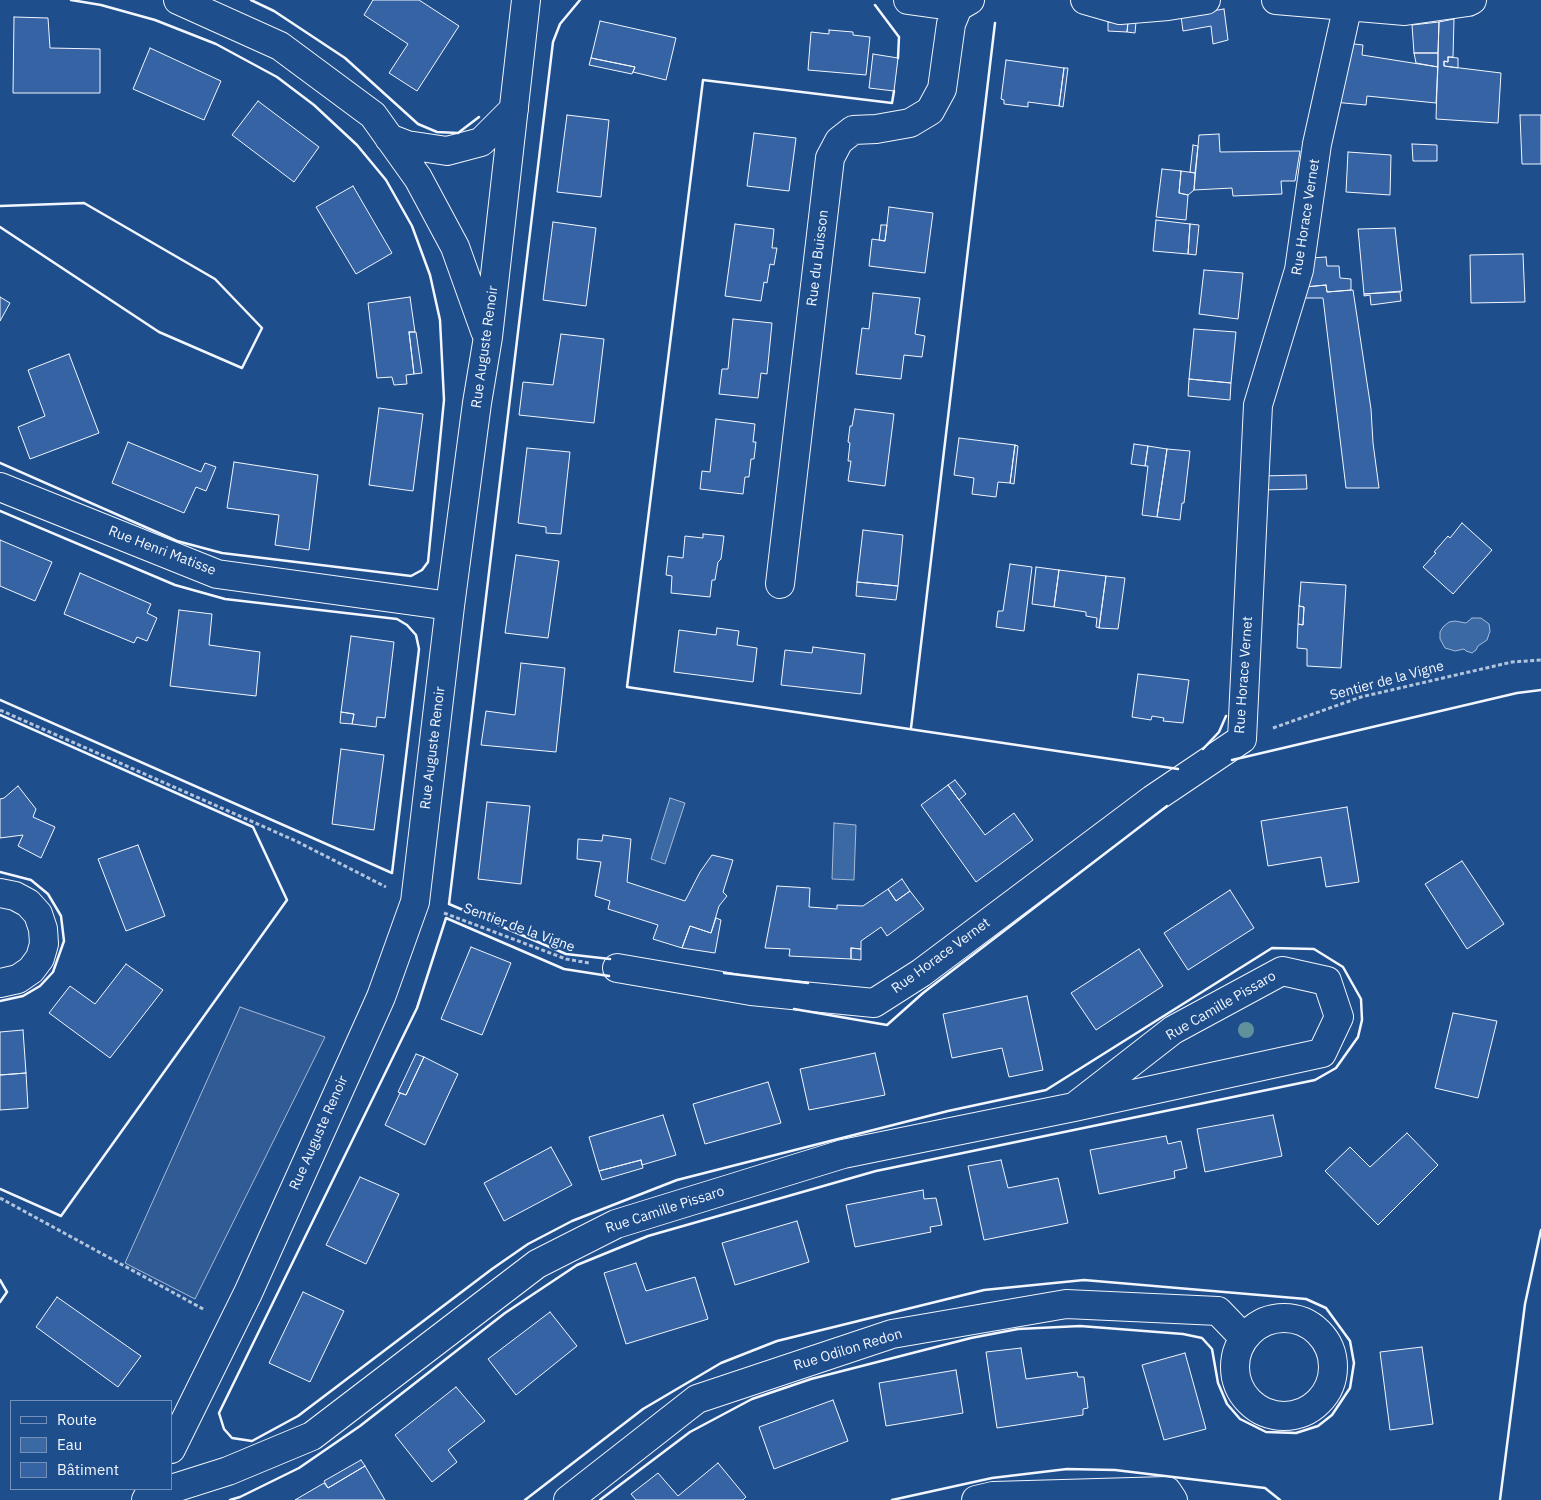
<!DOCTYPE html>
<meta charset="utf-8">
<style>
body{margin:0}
#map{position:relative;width:1541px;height:1500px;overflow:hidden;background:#1f4e8c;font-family:"IBM Plex Sans",sans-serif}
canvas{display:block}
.legend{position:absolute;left:10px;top:1400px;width:162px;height:90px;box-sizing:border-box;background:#1f4e8c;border:1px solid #7391ba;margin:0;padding:6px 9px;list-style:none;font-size:15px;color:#f2f6ff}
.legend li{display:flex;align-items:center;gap:10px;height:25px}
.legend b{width:25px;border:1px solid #7391ba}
</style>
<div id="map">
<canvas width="1541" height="1500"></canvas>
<ul class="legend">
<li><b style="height:6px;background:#1f4e8c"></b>Route</li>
<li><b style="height:14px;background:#3b69a3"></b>Eau</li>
<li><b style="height:14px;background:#3563a3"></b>Bâtiment</li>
</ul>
</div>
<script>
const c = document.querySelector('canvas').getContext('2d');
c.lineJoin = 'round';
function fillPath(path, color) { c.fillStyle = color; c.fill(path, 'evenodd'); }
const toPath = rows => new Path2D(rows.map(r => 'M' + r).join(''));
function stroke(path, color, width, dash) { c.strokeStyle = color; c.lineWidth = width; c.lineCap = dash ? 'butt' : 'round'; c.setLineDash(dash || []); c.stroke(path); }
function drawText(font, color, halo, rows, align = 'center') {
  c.font = font + ' "IBM Plex Sans",sans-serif'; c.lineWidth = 4; c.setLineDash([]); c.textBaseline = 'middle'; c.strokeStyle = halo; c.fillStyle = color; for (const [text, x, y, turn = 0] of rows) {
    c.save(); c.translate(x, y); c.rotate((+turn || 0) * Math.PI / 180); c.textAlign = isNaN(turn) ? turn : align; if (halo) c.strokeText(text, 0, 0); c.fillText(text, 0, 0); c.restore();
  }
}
const parking = toPath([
 [240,1007,325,1037,195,1299,125,1263,240,1007]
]);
fillPath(parking, '#305b95');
stroke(parking, '#a8bbd7', 1);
const water = toPath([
 [1472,618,1481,618,1489,624,1490,631,1487,640,1478,646,1476,650,1472,653,1466,651,1464,649,1455,651,1445,648,1440,639,1440,632,1443,627,1449,622,1455,621,1466,623,1472,618],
 [670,798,685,803,665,864,651,859,670,798],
 [834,823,856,825,854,880,832,879,834,823]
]);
fillPath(water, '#3b69a3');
stroke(water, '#a8bbd7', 1);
const building = toPath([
 [373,0,419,0,459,26,417,91,389,73,408,44,364,15,373,0],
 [1224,9,1228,40,1213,44,1211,26,1183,31,1181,16,1224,9],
 [14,17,48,18,50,48,100,49,100,93,13,93,14,17],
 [1454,19,1453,57,1448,57,1448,62,1444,61,1444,66,1501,73,1498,123,1436,119,1439,22,1454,19],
 [600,21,676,38,666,80,633,72,635,67,591,58,600,21],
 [1108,22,1128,22,1127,32,1108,31,1108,22],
 [1128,22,1136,22,1135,33,1127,32,1128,22],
 [1439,22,1438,53,1414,53,1412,25,1439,22],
 [829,30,853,32,853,35,870,37,866,75,808,70,811,32,829,34,829,30],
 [1346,43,1363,45,1362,55,1438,67,1436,103,1367,96,1366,105,1333,102,1346,43],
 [150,48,221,81,204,120,133,89,150,48],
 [1414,53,1438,53,1438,67,1416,63,1414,53],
 [873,54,898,58,894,91,869,88,873,54],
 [1448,57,1458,58,1458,68,1444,66,1444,61,1448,62,1448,57],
 [591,58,635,67,632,74,589,65,591,58],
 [1006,60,1064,68,1059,106,1028,102,1028,107,1004,104,1004,100,1001,99,1006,60],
 [1064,68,1068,68,1063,107,1059,106,1064,68],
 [258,101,319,147,294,182,232,135,258,101],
 [567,115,609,120,601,197,557,192,567,115],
 [1520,115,1541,115,1541,164,1522,164,1520,115],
 [754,133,796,138,789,191,747,186,754,133],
 [1219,134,1220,152,1300,151,1295,181,1281,181,1282,194,1233,196,1232,188,1194,190,1199,135,1219,134],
 [1412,144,1437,145,1437,161,1413,161,1412,144],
 [1193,145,1198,146,1195,173,1190,172,1193,145],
 [1348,152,1391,155,1390,195,1346,192,1348,152],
 [1162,169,1181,171,1179,193,1188,195,1186,220,1156,217,1162,169],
 [1181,171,1195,173,1194,190,1188,195,1179,193,1181,171],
 [353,186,392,253,356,274,316,207,353,186],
 [889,207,933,213,925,273,869,266,872,239,885,241,889,207],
 [1156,220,1190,224,1188,254,1153,251,1156,220],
 [553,222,596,228,586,306,543,300,553,222],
 [735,224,774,229,772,248,777,248,774,265,770,264,767,283,764,282,761,301,725,296,735,224],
 [1190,224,1199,225,1196,255,1188,254,1190,224],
 [881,225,887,225,885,241,879,240,881,225],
 [1395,228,1402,291,1364,294,1358,229,1395,228],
 [1523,254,1525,302,1471,303,1470,255,1523,254],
 [1326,257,1327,266,1339,266,1340,278,1351,279,1351,290,1327,292,1326,285,1305,287,1311,258,1326,257],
 [1204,270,1243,273,1238,319,1199,314,1204,270],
 [1326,285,1327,292,1353,290,1371,409,1373,443,1379,488,1346,488,1323,298,1305,298,1305,287,1326,285],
 [1400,292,1401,301,1371,305,1370,295,1364,296,1364,294,1400,292],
 [873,293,920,298,915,334,925,336,922,357,904,355,901,379,856,374,862,328,869,329,873,293],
 [0,297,10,303,0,321,0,297],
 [410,297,415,332,409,332,414,374,406,375,407,384,394,385,392,377,377,378,368,303,410,297],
 [733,319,772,323,767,374,761,373,758,398,719,394,722,369,728,369,733,319],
 [1194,329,1236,332,1231,383,1189,379,1194,329],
 [409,332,416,332,422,373,414,374,409,332],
 [561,334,604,339,594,423,519,415,523,382,553,385,561,334],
 [69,354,99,433,30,459,18,427,45,416,28,370,69,354],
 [1189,379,1231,383,1230,400,1188,396,1189,379],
 [379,408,423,414,413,491,369,485,379,408],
 [855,409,894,414,885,486,848,481,851,461,848,461,850,443,848,442,850,426,852,426,855,409],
 [716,419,755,424,753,442,756,442,754,459,751,459,749,477,745,477,743,494,700,489,702,471,710,472,716,419],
 [959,438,1015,445,1010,483,998,482,996,497,972,494,974,478,954,475,959,438],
 [128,442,201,472,205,463,216,467,206,491,196,487,184,513,112,483,128,442],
 [1134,444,1148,446,1145,466,1131,464,1134,444],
 [1015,445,1018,446,1014,484,1010,483,1015,445],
 [1148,446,1167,449,1157,517,1142,515,1148,466,1145,466,1148,446],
 [527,448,570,452,561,534,546,533,546,527,518,523,527,448],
 [1167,449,1190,451,1184,503,1182,503,1180,520,1157,517,1167,449],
 [234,462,318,475,309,550,275,545,279,515,227,508,234,462],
 [1306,475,1307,489,1260,490,1260,476,1306,475],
 [1462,523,1492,550,1453,594,1423,567,1436,553,1434,552,1448,536,1450,538,1462,523],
 [863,530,903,535,898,586,857,582,863,530],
 [703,534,724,536,721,559,718,562,715,580,712,580,710,597,671,593,672,576,666,575,668,556,683,558,685,536,703,538,703,534],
 [0,540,52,562,35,601,0,586,0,540],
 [516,555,559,561,548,638,505,633,516,555],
 [1010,564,1032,567,1024,631,996,627,998,611,1003,611,1010,564],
 [1036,567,1059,570,1054,607,1032,604,1036,567],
 [1059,570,1106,576,1099,628,1096,627,1097,618,1086,616,1086,612,1054,607,1059,570],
 [80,573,151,604,147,613,157,618,147,641,137,637,134,643,64,614,80,573],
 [1106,576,1125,578,1118,629,1099,628,1106,576],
 [857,582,898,586,896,600,856,596,857,582],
 [1301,582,1346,585,1341,668,1307,666,1307,649,1297,648,1298,624,1303,625,1304,607,1299,606,1301,582],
 [1299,606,1304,607,1303,625,1298,624,1299,606],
 [179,610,212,614,209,645,260,652,256,696,170,686,179,610],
 [717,628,739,631,737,645,757,648,753,682,674,672,679,630,716,635,717,628],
 [351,636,394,642,385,718,377,717,376,727,352,724,354,714,341,712,351,636],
 [813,647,865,654,861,694,781,685,785,650,812,653,813,647],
 [521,663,565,668,556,752,481,745,486,711,515,715,521,663],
 [1138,674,1189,680,1183,723,1163,721,1164,718,1152,716,1151,720,1132,717,1138,674],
 [341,712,354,714,352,724,340,723,341,712],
 [341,749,384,755,374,830,332,824,341,749],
 [955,780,966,794,959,800,948,785,955,780],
 [948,785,985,835,1014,813,1033,840,976,882,921,805,948,785],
 [18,786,36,809,33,817,55,827,41,858,18,846,23,835,0,838,0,799,4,798,18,786],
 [487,802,530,806,521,884,478,879,487,802],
 [1347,807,1359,882,1326,887,1321,857,1268,866,1261,821,1347,807],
 [603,835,631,839,627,882,685,901,700,872,712,855,733,860,723,892,727,896,719,906,711,933,690,926,682,948,653,939,658,925,608,909,610,901,595,896,601,862,577,859,578,839,602,841,603,835],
 [138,845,165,916,126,931,98,859,138,845],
 [1462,861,1504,924,1467,949,1425,884,1462,861],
 [902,879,910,891,896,901,888,889,902,879],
 [777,886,810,888,809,907,837,909,837,905,863,906,888,889,896,901,910,891,924,909,887,936,881,927,861,941,861,949,851,948,851,959,789,956,790,949,765,948,777,886],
 [1230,890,1254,928,1188,970,1164,933,1230,890],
 [716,918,721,920,715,953,682,948,690,926,711,933,716,918],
 [471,947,511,963,482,1035,441,1019,471,947],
 [851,948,861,949,861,960,851,959,851,948],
 [1139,949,1163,986,1096,1030,1071,993,1139,949],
 [126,964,163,990,110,1058,49,1013,70,986,95,1004,126,964],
 [1027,996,1043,1070,1009,1077,1002,1048,952,1058,943,1014,1027,996],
 [1453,1013,1497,1021,1478,1098,1435,1088,1453,1013],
 [23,1030,26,1073,0,1075,0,1032,23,1030],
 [875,1053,885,1095,809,1110,800,1069,875,1053],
 [416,1054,424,1057,406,1095,398,1092,416,1054],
 [424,1057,458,1074,425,1145,385,1125,400,1093,406,1095,424,1057],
 [26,1073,28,1108,0,1110,0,1075,26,1073],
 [768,1082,781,1123,705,1144,693,1104,768,1082],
 [663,1115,676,1155,642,1165,641,1160,599,1171,589,1137,663,1115],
 [1273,1115,1282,1156,1205,1172,1197,1129,1273,1115],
 [1407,1133,1438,1165,1378,1225,1325,1171,1350,1147,1370,1167,1407,1133],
 [1166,1136,1168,1144,1181,1141,1187,1168,1174,1171,1175,1178,1099,1194,1090,1150,1166,1136],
 [551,1147,572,1185,504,1221,484,1183,551,1147],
 [641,1160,643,1168,602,1180,599,1171,641,1160],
 [1001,1160,1008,1188,1058,1178,1068,1223,984,1240,968,1166,1001,1160],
 [360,1177,399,1194,366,1264,326,1245,360,1177],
 [923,1190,924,1199,936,1198,942,1225,930,1227,931,1232,855,1247,846,1205,923,1190],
 [797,1221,809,1262,735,1285,722,1243,797,1221],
 [636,1263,646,1291,695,1277,708,1319,626,1344,604,1273,636,1263],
 [303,1292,344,1311,310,1382,269,1363,303,1292],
 [57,1297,141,1356,118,1387,36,1327,57,1297],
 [550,1312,577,1346,516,1395,488,1359,550,1312],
 [1422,1347,1433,1424,1390,1430,1380,1352,1422,1347],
 [1021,1348,1026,1379,1077,1372,1078,1377,1084,1377,1088,1408,1083,1409,1083,1415,997,1428,986,1352,1021,1348],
 [1185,1353,1206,1429,1164,1440,1142,1365,1185,1353],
 [956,1370,963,1413,886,1426,879,1383,956,1370],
 [456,1387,485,1421,448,1450,457,1462,432,1482,395,1435,456,1387],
 [833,1400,848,1441,774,1469,759,1427,833,1400],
 [361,1460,365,1466,328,1488,324,1481,361,1460],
 [718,1463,746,1497,743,1500,636,1500,631,1494,658,1473,678,1496,718,1463],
 [365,1466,385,1500,295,1500,324,1483,328,1488,365,1466]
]);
fillPath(building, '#3563a3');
stroke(building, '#f2f6ff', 1);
const minor = toPath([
 [178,0,280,46,373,115,418,178,455,247,485,331],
 [908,0,958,7,970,0],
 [1085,0,1120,10,1168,6,1206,0],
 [1276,0,1405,11,1468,2,1472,0],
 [389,138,407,145,447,151,481,142,514,109],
 [0,487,217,574,450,606],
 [780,584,830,158,839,141,853,130,876,129,910,123,930,111,942,89,951,24,958,7],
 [0,893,15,896,28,903,38,914,43,929,44,944,40,958,31,970,18,979,0,983],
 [617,968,751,991,874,1003,921,973,1153,799,1242,739,1258,405,1299,270,1317,144,1349,0],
 '1235 1367a49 49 0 1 1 98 0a49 49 0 1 1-98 0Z',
 [171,1449,248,1293,381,997,415,902,450,606,477,403,488,337,526,0],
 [171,1489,228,1471,312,1436,537,1264,616,1224,843,1154,1074,1107,1322,1053,1339,1017,1327,981,1282,971,1173,1030,1074,1107],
 [146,1500,152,1489],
 [568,1500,697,1399,892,1334,1066,1304,1218,1311,1244,1338],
 [976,1500,993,1496,1167,1491,1173,1500]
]);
stroke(minor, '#f2f6ff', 30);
stroke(toPath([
 [0,710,296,841,386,887],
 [1273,728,1361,697,1512,662,1541,660],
 [444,913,566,959,589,963],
 [0,1198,205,1310]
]), '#b3c4dc', 3, [4, 2.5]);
stroke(minor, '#1f4e8c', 28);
stroke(toPath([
 [251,0,274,11,345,58,418,124,437,132,458,133,479,117],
 [580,0,560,24,553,42,449,904,566,954,610,959],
 [875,5,899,37,898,58],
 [894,91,892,103,703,80,627,687,1178,769],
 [0,206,84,203,215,279,262,328,242,368,159,332,0,227],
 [0,463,177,541,222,553,411,576,422,570,428,562,444,400,440,320,430,275,412,226,386,180,357,145,314,105,277,77,216,44,155,20,101,5,71,0],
 [0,511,175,585,225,599,397,619,407,625,416,635,419,649,392,873,0,700],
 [0,715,253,827,287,900,61,1216,0,1189],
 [911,728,995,23],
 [1203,749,1219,732,1226,716],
 [1232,760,1517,693,1541,690],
 [0,872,31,880,48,894,61,916,64,941,53,972,40,986,23,996,0,1001],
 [724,973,808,983],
 [794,1009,887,1025,923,993,1167,806],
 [0,1280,7,1292,0,1302],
 [230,1500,240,1497,299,1468,360,1426,505,1313,577,1265,648,1236,876,1171,1315,1080,1336,1068,1358,1037,1362,1020,1361,999,1343,967,1314,949,1272,948,1046,1090,948,1111,677,1180,572,1221,528,1244,492,1269,298,1416,252,1441,232,1438,224,1429,219,1413,417,1008,446,918,564,969,609,976],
 [525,1500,643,1409,721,1363,777,1341,984,1290,1084,1280,1306,1299,1326,1308,1350,1341,1354,1363,1350,1388,1332,1415,1318,1426,1296,1433,1266,1432,1240,1419,1227,1404,1218,1383,1212,1349,1202,1338,1183,1334,1080,1326,1018,1329,971,1338,811,1379,752,1399,690,1432,600,1500],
 [892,1500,992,1478,1067,1469,1115,1470,1265,1488,1280,1500],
 [1500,1500,1525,1304,1541,1230]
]), '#f2f6ff', 2.5);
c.fillStyle = '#61919a';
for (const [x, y] of [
 [1246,1030]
]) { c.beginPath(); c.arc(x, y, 8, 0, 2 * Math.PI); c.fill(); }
drawText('14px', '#f2f6ff', '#1f4e8c', [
 ["Rue Horace Vernet",1306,217,-81],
 ["Rue du Buisson",818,258,-83],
 ["Rue Auguste Renoir",485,347,-82],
 ["Rue Henri Matisse",162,551,21],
 ["Rue Horace Vernet",1244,675,-86],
 ["Sentier de la Vigne",1387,681,-15],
 ["Rue Auguste Renoir",433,748,-83],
 ["Sentier de la Vigne",519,928,20],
 ["Rue Horace Vernet",941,956,-36],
 ["Rue Camille Pissaro",1221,1006,-30],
 ["Rue Auguste Renoir",319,1133,-66],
 ["Rue Camille Pissaro",665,1210,-18],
 ["Rue Odilon Redon",848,1350,-17]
]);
</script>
